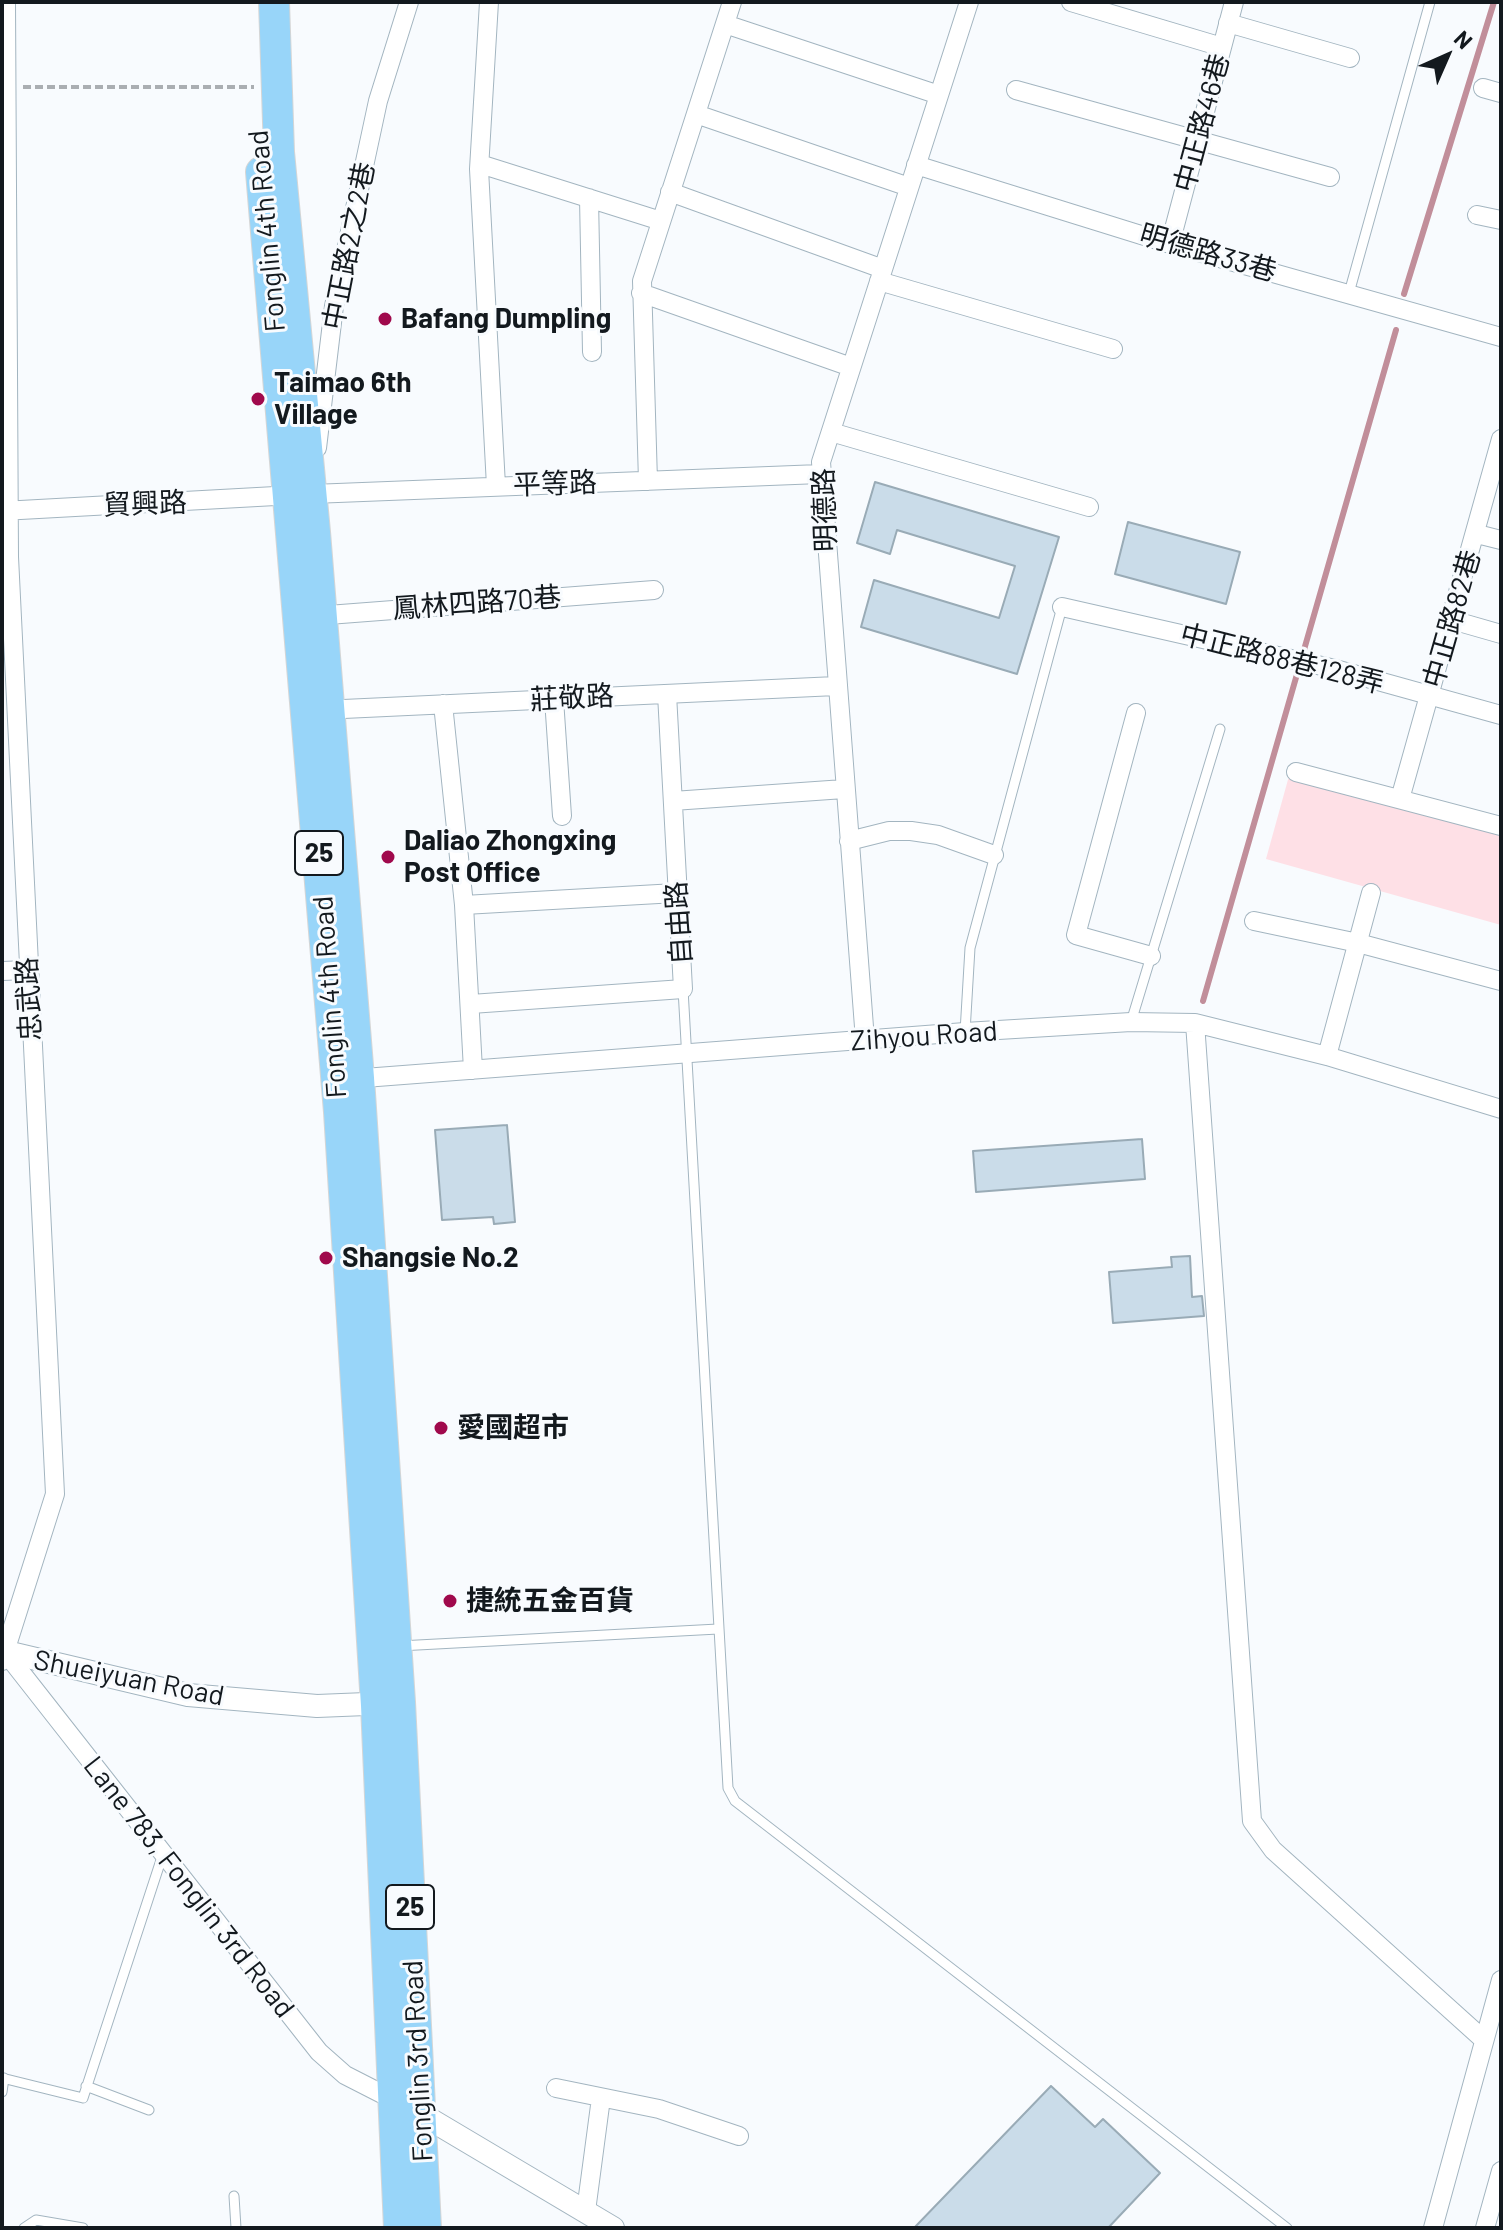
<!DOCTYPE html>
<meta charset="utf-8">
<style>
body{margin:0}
#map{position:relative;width:1503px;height:2230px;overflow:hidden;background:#f8fbfe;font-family:Barlow,sans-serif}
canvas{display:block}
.frame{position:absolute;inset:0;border:4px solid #13191e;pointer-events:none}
.north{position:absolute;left:1407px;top:16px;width:80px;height:80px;-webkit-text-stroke:6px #f8fbfe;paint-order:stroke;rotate:45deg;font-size:22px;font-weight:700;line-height:32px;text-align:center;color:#13191e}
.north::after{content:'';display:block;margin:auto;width:28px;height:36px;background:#13191e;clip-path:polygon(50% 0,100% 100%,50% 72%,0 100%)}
</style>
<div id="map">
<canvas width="1503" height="2230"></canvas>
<div class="frame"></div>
<div class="north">N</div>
</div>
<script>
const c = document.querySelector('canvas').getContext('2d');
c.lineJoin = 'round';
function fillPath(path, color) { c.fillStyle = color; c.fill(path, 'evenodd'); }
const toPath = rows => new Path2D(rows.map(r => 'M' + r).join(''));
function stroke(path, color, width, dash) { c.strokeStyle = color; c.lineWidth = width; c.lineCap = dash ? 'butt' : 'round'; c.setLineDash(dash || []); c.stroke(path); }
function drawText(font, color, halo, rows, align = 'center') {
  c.font = font + ' Barlow,"Noto Sans TC",sans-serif'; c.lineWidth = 6; c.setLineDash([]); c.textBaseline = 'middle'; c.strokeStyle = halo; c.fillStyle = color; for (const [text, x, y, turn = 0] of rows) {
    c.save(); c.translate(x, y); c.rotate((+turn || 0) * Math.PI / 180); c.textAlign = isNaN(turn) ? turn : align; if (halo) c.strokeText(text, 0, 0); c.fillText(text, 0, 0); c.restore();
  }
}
fillPath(toPath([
 [1289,776,1501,836,1501,925,1266,859]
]), '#fee0e6');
stroke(toPath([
 [1404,294,1494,2],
 [1203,1001,1396,330]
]), '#c18e9a', 6);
const building = toPath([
 [875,482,1059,537,1017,674,861,627,874,580,999,618,1015,566,897,530,890,554,857,543,875,482],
 [1128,522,1240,552,1226,604,1115,574,1128,522],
 [507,1125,515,1222,494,1224,493,1217,442,1220,435,1130,507,1125],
 [1142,1139,1145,1179,976,1192,973,1151,1142,1139],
 [1190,1256,1192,1297,1202,1296,1204,1316,1113,1323,1109,1272,1172,1267,1171,1257,1190,1256],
 [1051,2086,1095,2127,1103,2119,1160,2173,1108,2228,914,2228,1051,2086]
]);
fillPath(building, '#cadce9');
stroke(building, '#99abb6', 2);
const service = toPath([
 [1349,293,1430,2],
 [683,989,728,1788,735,1801,1287,2228],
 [1131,1022,1220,729],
 [965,1032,970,948,1062,607],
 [399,1646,718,1629],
 [2,2078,83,2098,163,1854],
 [86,2086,149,2110],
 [2,2092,4,2078],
 [234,2196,236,2228],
 [24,2228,36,2220,83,2228]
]);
const minor = toPath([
 [489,2,479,169,496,486],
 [1071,2,1222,47],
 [1228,23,1350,58],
 [725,24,939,95],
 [1483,88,1501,93],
 [1016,90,1330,177],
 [696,114,909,187],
 [480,164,661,221],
 [916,165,1170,244,1501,337],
 [670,192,883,269],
 [589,198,592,352],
 [1477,215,1501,220],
 [1170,244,1234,2],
 [879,281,1113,349],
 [641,293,851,367],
 [831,432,1089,507],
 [317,448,334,306,378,101,409,2],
 [648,481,642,281,732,2],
 [2,511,312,494,820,474],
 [1477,534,1501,540],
 [1062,607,1335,669,1501,715],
 [315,616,654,590],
 [1452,620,1501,634],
 [554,699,562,816],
 [443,704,464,905,473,1070],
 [322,710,836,686],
 [1136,713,1076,935,1151,956],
 [1296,772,1501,826],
 [1400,799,1501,439],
 [673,801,844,789],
 [849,841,889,831,911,831,938,835,994,855],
 [464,905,676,893],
 [1254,921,1358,943,1501,981],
 [2,971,27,970],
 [471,1004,683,989,667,694],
 [1195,1023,1252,1821,1273,1850,1484,2040],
 [865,1040,821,462,969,2],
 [1327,1056,1371,893],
 [351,1079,965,1032,1131,1022,1195,1023,1327,1056,1501,1109],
 [5,1652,319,2052,345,2075,392,2099],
 [2,1661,55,1494,9,557,6,2],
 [556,2088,659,2109,739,2136],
 [586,2211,601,2098],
 [1433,2228,1501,1980],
 [1485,2228,1501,2171]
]);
const tertiary = toPath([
 [2,1651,188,1695,317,1706,391,1703],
 [411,2108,613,2228]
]);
const primary = toPath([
 [274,2,279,152,315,532,359,1078,400,1702,426,2228],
 [261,172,339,1112,376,1705,399,2228]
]);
stroke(service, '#a3b5c0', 11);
stroke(minor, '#a3b5c0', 20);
stroke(tertiary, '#a3b5c0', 24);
stroke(primary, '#d5d6d6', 32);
stroke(toPath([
 [23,87,254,87]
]), '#aaaeb2', 4, [8, 4]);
stroke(service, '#fff', 9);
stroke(minor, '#fff', 18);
stroke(tertiary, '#fff', 22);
stroke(primary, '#98d5f9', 30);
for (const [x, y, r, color] of [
 [385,319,8,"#a0094c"],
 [258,399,8,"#a0094c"],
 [388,857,8,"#a0094c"],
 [326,1258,8,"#a0094c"],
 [441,1428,8,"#a0094c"],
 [450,1601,8,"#a0094c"]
]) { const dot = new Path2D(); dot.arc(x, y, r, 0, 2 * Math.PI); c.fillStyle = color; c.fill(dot); stroke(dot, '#f8fbfe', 3); }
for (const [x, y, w] of [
 [319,853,48],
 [410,1907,48]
]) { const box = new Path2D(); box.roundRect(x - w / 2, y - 22, w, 44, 6); c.fillStyle = '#f8fbfe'; c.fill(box); stroke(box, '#13191e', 2); }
drawText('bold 26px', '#13191e', null, [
 ["25",319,853],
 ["25",410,1907]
]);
drawText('28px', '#13191e', '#f8fbfe', [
 ["中正路46巷",1202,123,-75],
 ["Fonglin 4th Road",267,231,-95],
 ["中正路2之2巷",349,246,-79],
 ["明德路33巷",1208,253,16],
 ["平等路",555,484,-2],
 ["貿興路",145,504,-2],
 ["明德路",825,510,-92],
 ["鳳林四路70巷",477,603,-4],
 ["中正路82巷",1452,619,-74],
 ["中正路88巷128弄",1282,659,14],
 ["莊敬路",572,698,-3],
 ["自由路",679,923,-94],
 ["Fonglin 4th Road",330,997,-94],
 ["忠武路",29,999,-93],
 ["Zihyou Road",924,1036,-4],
 ["Shueiyuan Road",129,1678,11],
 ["Lane 783, Fonglin 3rd Road",189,1887,52],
 ["Fonglin 3rd Road",418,2061,-93]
]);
drawText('bold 28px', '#13191e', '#f8fbfe', [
 ["Bafang Dumpling",401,319],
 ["Taimao 6th",274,383],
 ["Village",274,415],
 ["Daliao Zhongxing",404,841],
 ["Post Office",404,873],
 ["Shangsie No.2",342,1258],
 ["愛國超市",457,1428],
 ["捷統五金百貨",466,1601]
], 'left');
</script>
